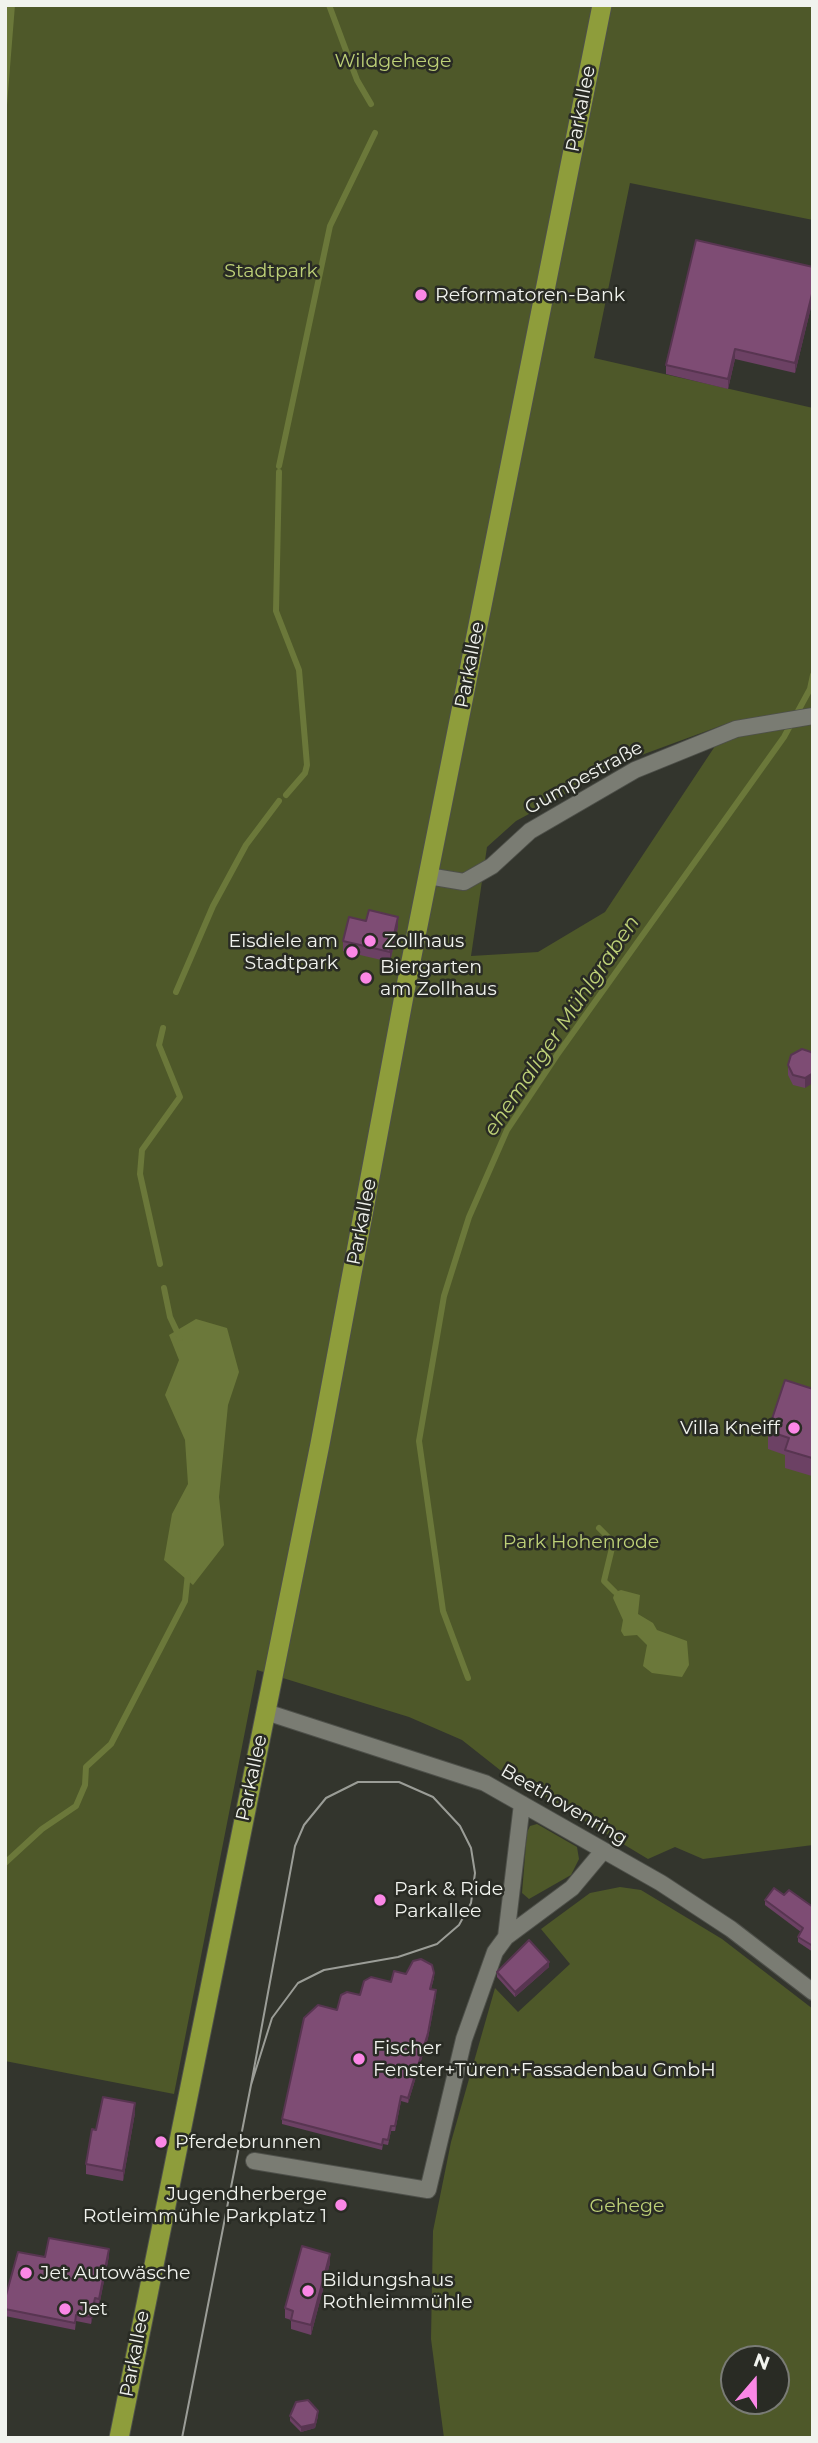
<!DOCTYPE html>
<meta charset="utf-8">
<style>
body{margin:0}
#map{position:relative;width:818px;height:2443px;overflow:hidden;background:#33352d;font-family:Montserrat,sans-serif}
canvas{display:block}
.frame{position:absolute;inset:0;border:7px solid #f1f3ee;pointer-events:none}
.north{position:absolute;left:720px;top:2345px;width:70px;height:70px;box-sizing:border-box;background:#292b24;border:2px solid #797b75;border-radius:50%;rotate:20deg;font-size:19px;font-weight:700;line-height:28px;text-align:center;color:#f1f3ee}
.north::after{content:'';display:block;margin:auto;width:24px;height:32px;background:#fb87e6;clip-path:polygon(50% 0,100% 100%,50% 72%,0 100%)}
</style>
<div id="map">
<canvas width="818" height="2443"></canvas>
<div class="frame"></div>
<div class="north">N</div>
</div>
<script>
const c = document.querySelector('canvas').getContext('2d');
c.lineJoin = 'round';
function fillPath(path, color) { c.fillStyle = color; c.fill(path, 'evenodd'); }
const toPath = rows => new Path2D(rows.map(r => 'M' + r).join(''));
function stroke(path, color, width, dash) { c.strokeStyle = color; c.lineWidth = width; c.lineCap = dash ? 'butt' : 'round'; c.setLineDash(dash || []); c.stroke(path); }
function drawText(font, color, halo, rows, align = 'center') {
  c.font = font + ' Montserrat,sans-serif'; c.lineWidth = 5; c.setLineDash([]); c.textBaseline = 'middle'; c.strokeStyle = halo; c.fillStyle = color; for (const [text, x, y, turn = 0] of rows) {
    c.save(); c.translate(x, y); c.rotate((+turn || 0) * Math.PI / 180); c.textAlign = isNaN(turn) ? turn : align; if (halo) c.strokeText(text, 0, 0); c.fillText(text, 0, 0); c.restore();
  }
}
fillPath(toPath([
 [5,5,813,5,813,220,630,183,594,358,813,408,813,1845,703,1859,675,1847,648,1859,500,1770,462,1740,409,1717,257,1670,174,2094,5,2061],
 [731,722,605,912,538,952,471,956,487,847,516,821,628,760],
 [537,1824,577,1847,579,1859,571,1875,529,1899,522,1893,527,1832,530,1826],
 [620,1887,641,1890,722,1939,813,2009,813,2438,444,2438,431,2339,433,2231,451,2142,495,1988,518,2012,570,1964,541,1929,590,1893],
 [734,2359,776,2359,776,2401,734,2401]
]), '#4e5829');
fillPath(toPath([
 [5,5,15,5,5,130],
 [196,1319,227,1328,239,1372,228,1405,219,1497,224,1545,193,1585,164,1560,172,1514,188,1484,185,1440,165,1395,179,1360,169,1335],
 [621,1590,640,1595,638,1614,653,1623,657,1630,687,1641,689,1665,682,1677,652,1673,643,1666,647,1645,637,1635,624,1636,621,1631,623,1620,613,1598,615,1592]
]), '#6b783a');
stroke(toPath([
 [329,5,357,80,371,104],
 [279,466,330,226,375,133],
 [279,472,276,611,299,670,307,765,305,773,286,795],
 [176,992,213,906,246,845,279,801],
 [160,1264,140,1174,142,1150,180,1097,159,1045,163,1028],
 [164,1288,170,1317,180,1338],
 [599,1528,609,1538,612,1548,604,1581,615,1592],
 [468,1678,443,1611,419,1441,444,1296,469,1217,507,1130,557,1055,784,737,810,689,813,675],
 [5,1863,42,1829,76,1806,85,1785,86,1767,111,1744,185,1601,188,1573]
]), '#6b783a', 6);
const minor = toPath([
 [428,876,464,882,492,866,530,831,635,770,736,729,813,716],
 [266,1712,485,1783,661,1883,731,1929,813,1992],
 [506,1937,522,1804],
 [254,2161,428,2190,464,2039,495,1952,506,1937,572,1888,603,1851]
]);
const primary = toPath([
 [119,2438,320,1444,404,996,602,5]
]);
stroke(minor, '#4e504a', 18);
stroke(primary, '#4e504a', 21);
stroke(minor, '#7a7c73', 16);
stroke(primary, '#8e9d3b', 19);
stroke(toPath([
 [182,2438,251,2085,272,2018,298,1983,324,1970,398,1957,437,1944,459,1925,471,1903,475,1873,471,1848,460,1826,433,1797,399,1782,358,1782,326,1798,304,1825,295,1846,251,2085]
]), '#9b9d97', 2);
fillPath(toPath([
 [813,267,813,299,795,373,735,359,728,389,666,374,666,365],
 [366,921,398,927,390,962,343,951,343,941],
 [811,1052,805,1088,793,1085,788,1075,788,1065],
 [813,1389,813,1474,812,1476,785,1468,785,1455,768,1449,768,1431],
 [765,1900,813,1907,813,1952,798,1942,798,1937,801,1932,765,1905],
 [549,1967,515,1997,497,1977,497,1972],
 [434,1978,431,1989,436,1995,428,2038,408,2103,401,2101,395,2131,391,2131,388,2145,383,2144,382,2150,282,2124,282,2119,337,2010,360,1995,391,1982],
 [135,2113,123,2181,86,2174,86,2164],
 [109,2256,99,2306,95,2305,91,2324,76,2321,75,2330,5,2316,5,2299,45,2257],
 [330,2263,311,2335,291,2329,291,2320,285,2318,285,2308],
 [290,2416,318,2416,315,2428,301,2432,290,2421]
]), '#6c4164');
fillPath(toPath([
 [813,290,813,299,795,373,795,363],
 [735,349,735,359,728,389,728,379],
 [398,917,398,927,390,962,390,952],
 [813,1073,813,1083,805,1088,805,1078],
 [549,1962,549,1967,515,1997,515,1992],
 [436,1990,428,2038,408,2103,408,2098],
 [401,2096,401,2101,395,2131,395,2126],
 [135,2103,135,2113,123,2181,123,2171],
 [109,2249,109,2256,99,2306,99,2299],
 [330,2254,330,2263,311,2335,311,2325],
 [95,2298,95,2305,91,2324,91,2317],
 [318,2411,318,2416,315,2428,301,2432,301,2427]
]), '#583551');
const building = toPath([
 [696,240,813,267,813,290,795,363,735,349,728,379,666,365,696,240],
 [369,910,398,917,390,952,343,941,349,917,366,921,369,910],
 [802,1049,811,1052,813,1055,813,1073,805,1078,793,1075,788,1065,791,1055,802,1049],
 [785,1380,813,1389,812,1458,785,1450,789,1438,768,1431,785,1380],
 [774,1888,784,1895,789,1890,813,1907,813,1946,798,1937,803,1928,765,1900,774,1888],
 [529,1940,549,1962,515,1992,497,1972,529,1940],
 [421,1959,432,1965,434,1973,430,1989,436,1990,428,2033,408,2098,401,2096,395,2126,391,2126,388,2140,383,2139,382,2145,282,2119,304,2018,318,2005,337,2010,341,1995,347,1992,360,1995,364,1981,371,1977,391,1982,394,1971,406,1974,413,1961,421,1959],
 [103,2097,135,2103,123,2171,86,2164,92,2129,96,2130,103,2097],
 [49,2238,109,2249,99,2299,95,2298,91,2317,76,2315,75,2323,5,2309,5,2299,18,2252,45,2257,49,2238],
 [302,2246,330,2254,311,2325,291,2320,293,2311,285,2308,302,2246],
 [308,2400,318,2411,315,2424,301,2427,290,2416,296,2402,308,2400]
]);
fillPath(building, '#7e4c74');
stroke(building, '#583551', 2);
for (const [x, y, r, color] of [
 [421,295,7,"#fb87e6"],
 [370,941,7,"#fb87e6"],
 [352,952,7,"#fb87e6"],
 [366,978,7,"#fb87e6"],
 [794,1428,7,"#fb87e6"],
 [380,1900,7,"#fb87e6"],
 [359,2059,7,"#fb87e6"],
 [161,2142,7,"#fb87e6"],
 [341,2205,7,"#fb87e6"],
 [26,2273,7,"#fb87e6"],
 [308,2291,7,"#fb87e6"],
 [65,2309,7,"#fb87e6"]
]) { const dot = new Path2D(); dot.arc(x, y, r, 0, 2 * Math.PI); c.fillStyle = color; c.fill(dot); stroke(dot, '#292b24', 2.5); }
drawText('19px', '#bdd077', '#292b24', [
 ["Wildgehege",393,61],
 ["Stadtpark",271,271],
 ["Park Hohenrode",581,1542],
 ["Gehege",627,2206]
]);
drawText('19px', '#f1f3ee', '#292b24', [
 ["Parkallee",581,109,-79],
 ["Parkallee",470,665,-79],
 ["Gumpestraße",584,778,-29],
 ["Parkallee",362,1222,-79],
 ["Parkallee",252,1778,-78],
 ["Beethovenring",564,1805,30],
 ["Parkallee",135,2354,-79]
]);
drawText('19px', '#f1f3ee', '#292b24', [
 ["Reformatoren-Bank",435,295],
 ["Eisdiele am",338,941,"right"],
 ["Stadtpark",338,963,"right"],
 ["Zollhaus",384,941],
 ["Biergarten",380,967],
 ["am Zollhaus",380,989],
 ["Villa Kneiff",780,1428,"right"],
 ["Park & Ride",394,1889],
 ["Parkallee",394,1911],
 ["Fischer",373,2048],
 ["Fenster+Türen+Fassadenbau GmbH",373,2070],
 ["Pferdebrunnen",175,2142],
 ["Jugendherberge",327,2194,"right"],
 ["Rotleimmühle Parkplatz 1",327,2216,"right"],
 ["Jet Autowäsche",40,2273],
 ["Bildungshaus",322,2280],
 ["Rothleimmühle",322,2302],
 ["Jet",79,2309]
], 'left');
drawText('italic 21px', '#bed177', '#292b24', [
 ["ehemaliger Mühlgraben",562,1026,-56]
]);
</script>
